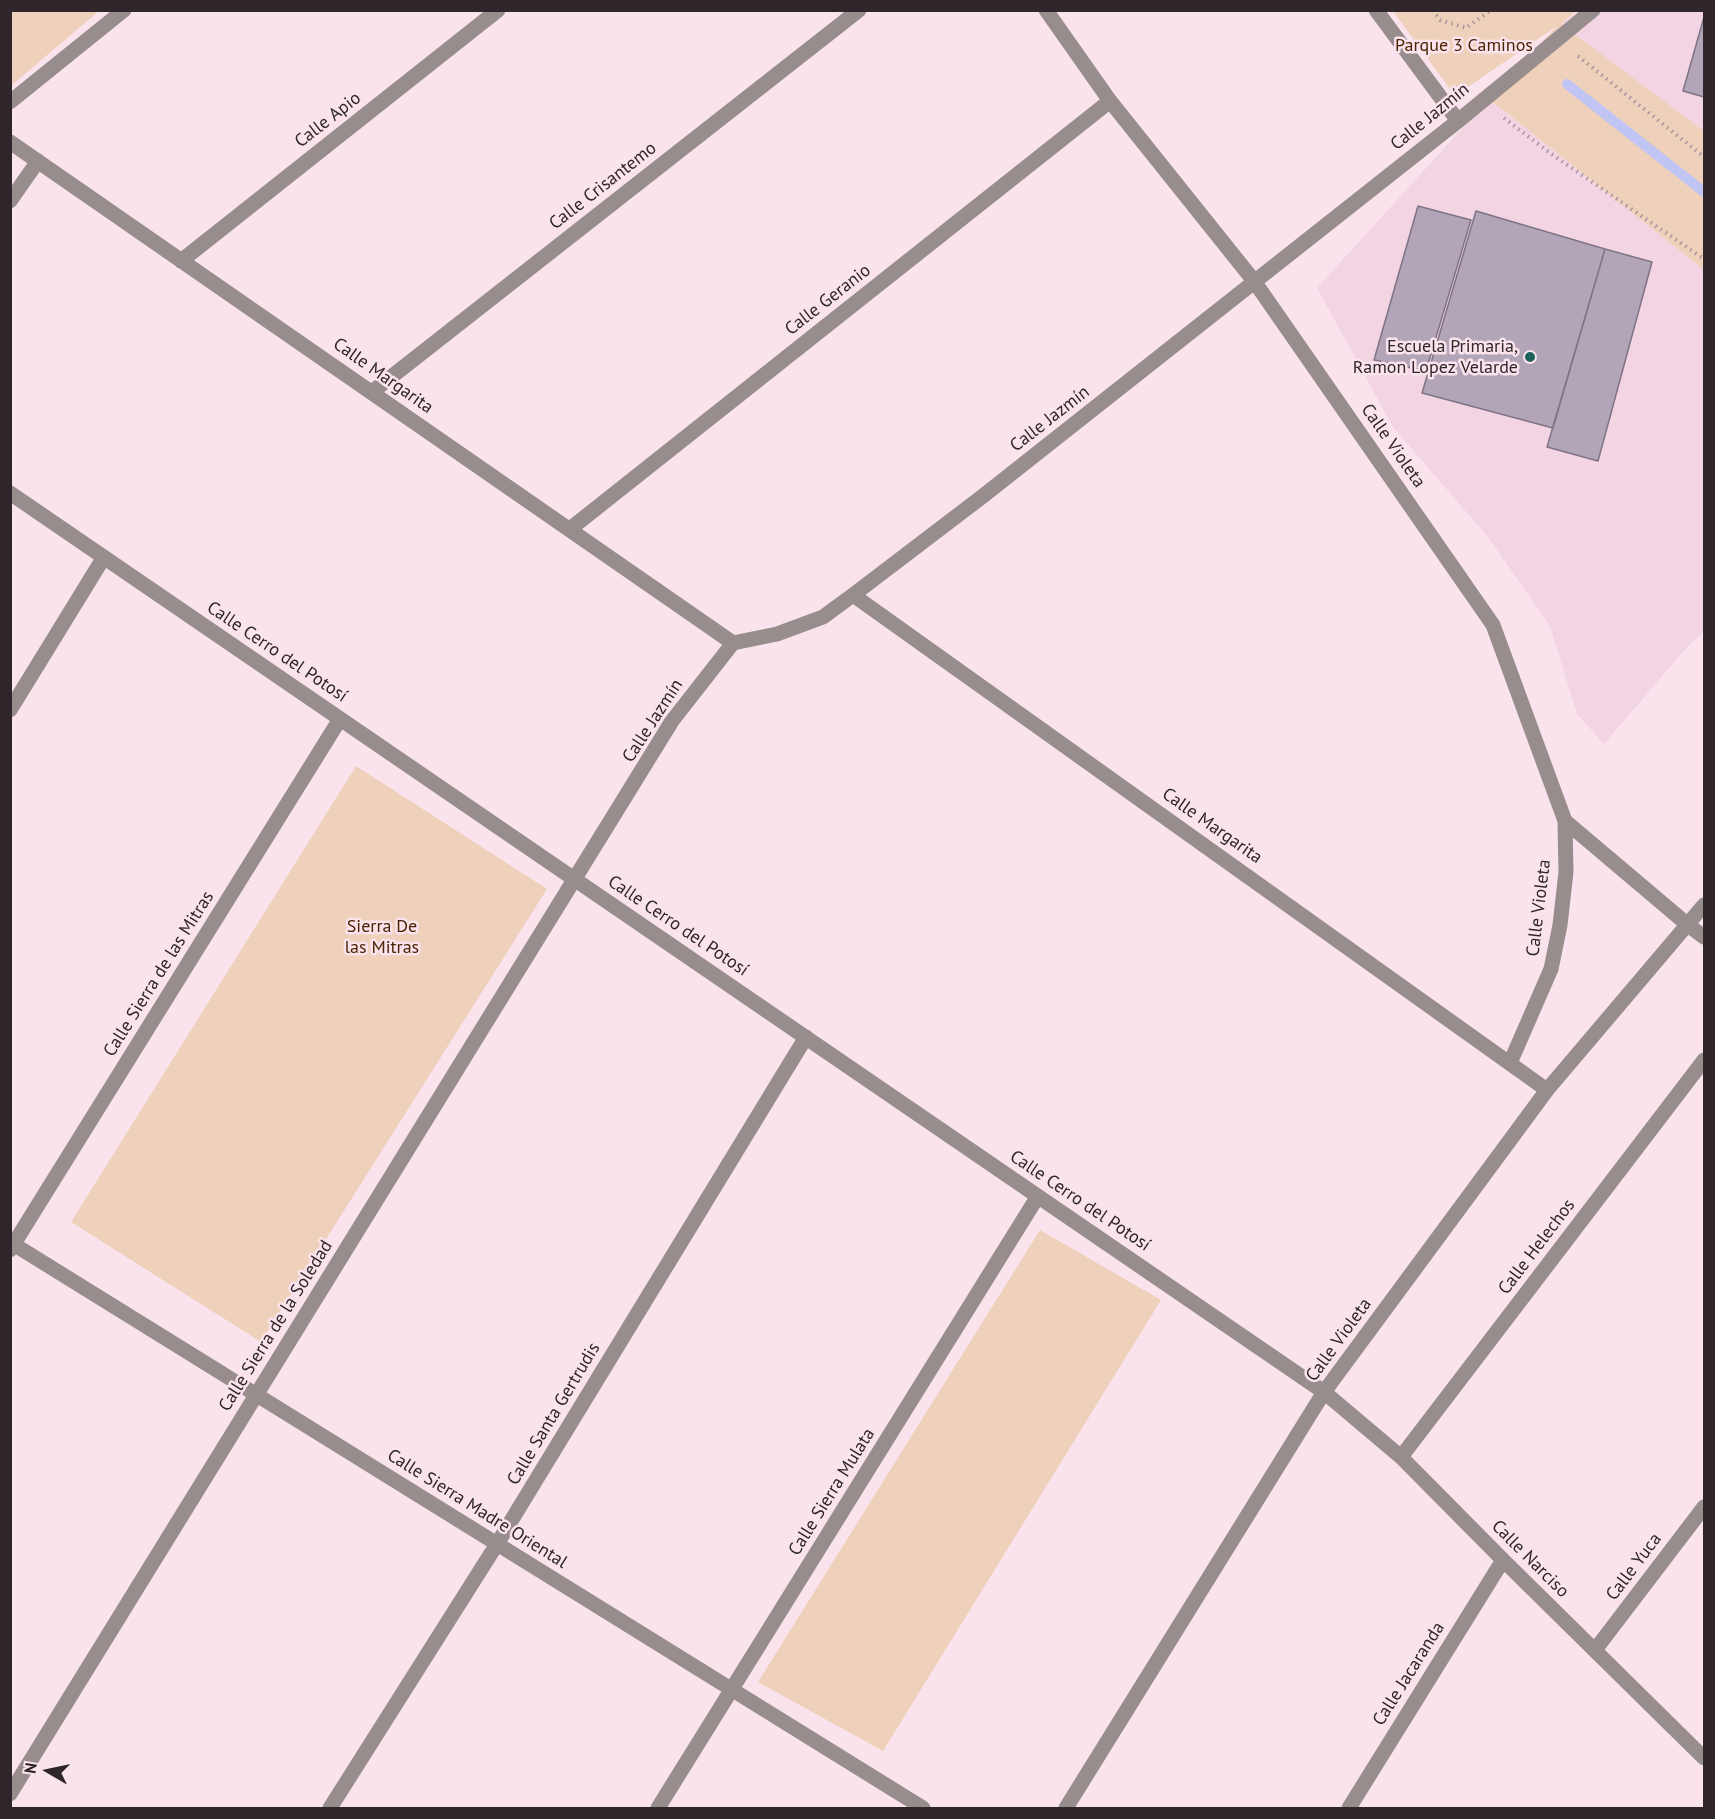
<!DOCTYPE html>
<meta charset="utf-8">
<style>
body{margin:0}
#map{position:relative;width:1715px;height:1819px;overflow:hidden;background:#fae3ed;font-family:"PT Sans",sans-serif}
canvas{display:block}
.frame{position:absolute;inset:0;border:12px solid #2e262a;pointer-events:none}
.north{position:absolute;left:18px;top:1741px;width:60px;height:60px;-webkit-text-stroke:4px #fae3ed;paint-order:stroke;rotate:279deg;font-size:16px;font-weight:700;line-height:24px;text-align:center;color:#2e262a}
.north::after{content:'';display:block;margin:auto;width:21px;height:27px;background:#2e262a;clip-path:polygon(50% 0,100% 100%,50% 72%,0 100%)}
</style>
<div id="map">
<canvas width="1715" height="1819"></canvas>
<div class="frame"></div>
<div class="north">N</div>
</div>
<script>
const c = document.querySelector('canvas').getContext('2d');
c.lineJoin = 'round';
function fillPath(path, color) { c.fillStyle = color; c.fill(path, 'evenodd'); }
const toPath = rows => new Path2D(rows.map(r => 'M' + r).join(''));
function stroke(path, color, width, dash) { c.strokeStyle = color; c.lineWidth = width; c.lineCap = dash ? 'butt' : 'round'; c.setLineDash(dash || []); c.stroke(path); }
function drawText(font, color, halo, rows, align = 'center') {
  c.font = font + ' "PT Sans",sans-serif'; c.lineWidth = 5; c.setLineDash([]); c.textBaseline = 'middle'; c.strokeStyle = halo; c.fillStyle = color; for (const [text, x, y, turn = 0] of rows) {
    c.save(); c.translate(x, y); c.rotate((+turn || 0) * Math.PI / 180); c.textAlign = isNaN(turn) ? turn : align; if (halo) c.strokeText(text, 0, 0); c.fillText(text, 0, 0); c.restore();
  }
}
fillPath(toPath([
 [1579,11,1704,11,1704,131,1560,24],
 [1489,99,1704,270,1704,632,1688,646,1604,744,1577,714,1550,626,1488,537,1393,427,1317,288]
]), '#f3d4e2');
fillPath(toPath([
 [10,11,11,10,99,11,12,85],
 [1393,11,1576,11,1561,24,1704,131,1704,270,1489,99,1557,26,1455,96],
 [356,766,547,889,261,1342,71,1222],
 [1040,1230,1161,1300,883,1751,758,1682]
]), '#efd0ba');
stroke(toPath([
 [1567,84,1704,192]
]), '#c1c5f3', 10);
const building = toPath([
 [1704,17,1704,97,1683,91,1704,17],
 [1418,206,1471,220,1426,371,1374,360,1418,206],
 [1476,211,1605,249,1553,428,1422,393,1476,211],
 [1605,249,1652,262,1598,461,1547,447,1605,249]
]);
fillPath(building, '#b1a5b7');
stroke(building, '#7f7485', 1.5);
stroke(toPath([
 [1433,10,1440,20,1466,28,1491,10],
 [1578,56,1704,157],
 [1504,118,1550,153,1704,259]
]), '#a7969e', 4, [1.5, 4.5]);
stroke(toPath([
 [1046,10,1110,101,1254,281,1493,625,1565,821,1566,872,1560,925,1551,969,1510,1063],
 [1376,10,1458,121],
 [10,102,124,10],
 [10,142,733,643],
 [10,201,38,161],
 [181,261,498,10],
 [372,392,859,10],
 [10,493,1324,1392,1401,1457,1503,1560,1704,1758],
 [570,529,1110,101],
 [853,595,1547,1090],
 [10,710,104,557],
 [1565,821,1688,925,1704,937],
 [10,1242,923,1808],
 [10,1250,340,719],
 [1401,1457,1704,1060],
 [1595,1650,1704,1507],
 [10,1794,672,721,733,643,777,634,823,617,853,595,983,496,1458,121,1593,10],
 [330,1808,497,1544,806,1037],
 [658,1808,1038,1196],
 [1066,1808,1324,1392,1547,1090,1704,905],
 [1349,1808,1503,1560]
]), '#978d8c', 15);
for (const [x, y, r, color] of [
 [1530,357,6,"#1b6358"]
]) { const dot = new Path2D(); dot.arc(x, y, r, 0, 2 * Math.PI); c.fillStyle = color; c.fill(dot); stroke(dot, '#fae3ed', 2); }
drawText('18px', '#4b2300', '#fae3ed', [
 ["Parque 3 Caminos",1464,46],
 ["Sierra De",382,927],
 ["las Mitras",382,948]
]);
drawText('18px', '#2e262a', '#fae3ed', [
 ["Calle Jazmín",1430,117,-39],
 ["Calle Apio",328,120,-38],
 ["Calle Crisantemo",603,186,-38],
 ["Calle Geranio",828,300,-38],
 ["Calle Margarita",383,376,35],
 ["Calle Jazmín",1050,419,-38],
 ["Calle Violeta",1393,446,55],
 ["Calle Cerro del Potosí",277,652,34],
 ["Calle Jazmín",653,721,-57],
 ["Calle Margarita",1212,826,35],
 ["Calle Violeta",1539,908,-83],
 ["Calle Cerro del Potosí",678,926,34],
 ["Calle Sierra de las Mitras",159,974,-58],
 ["Calle Cerro del Potosí",1080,1201,34],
 ["Calle Helechos",1537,1247,-53],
 ["Calle Sierra de la Soledad",276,1326,-58],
 ["Calle Violeta",1339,1340,-54],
 ["Calle Santa Gertrudis",554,1414,-59],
 ["Calle Sierra Mulata",832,1492,-58],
 ["Calle Sierra Madre Oriental",477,1509,32],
 ["Calle Narciso",1530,1559,45],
 ["Calle Yuca",1634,1567,-53],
 ["Calle Jacaranda",1409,1674,-58]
]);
drawText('18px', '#2e262a', '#fae3ed', [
 ["Escuela Primaria,",1518,347],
 ["Ramon Lopez Velarde",1518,368]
], 'right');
</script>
